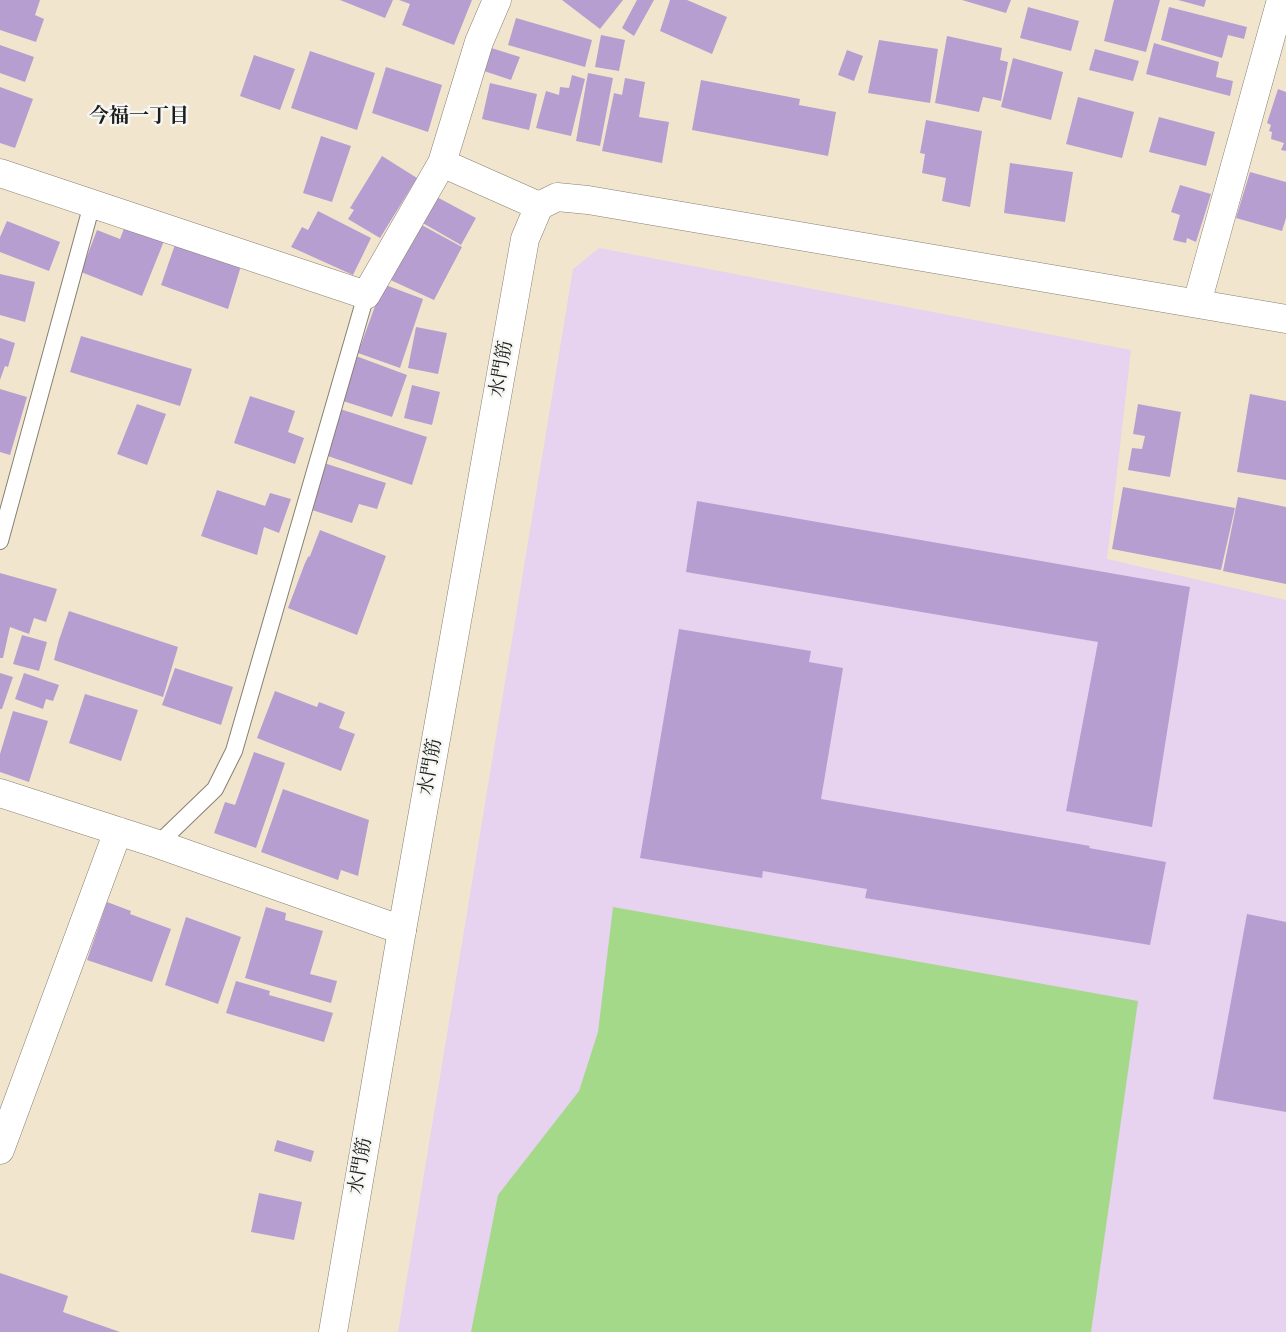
<!DOCTYPE html>
<meta charset="utf-8">
<style>
body{margin:0}
canvas{display:block;background:#f1e5cd}
</style>
<canvas width="1286" height="1332"></canvas>
<script>
const c = document.querySelector('canvas').getContext('2d');
c.lineJoin = 'round';
function fillPath(path, color) { c.fillStyle = color; c.fill(path, 'evenodd'); }
const toPath = rows => new Path2D(rows.map(r => 'M' + r).join(''));
function stroke(path, color, width, dash) { c.strokeStyle = color; c.lineWidth = width; c.lineCap = dash ? 'butt' : 'round'; c.setLineDash(dash || []); c.stroke(path); }
function drawText(font, color, halo, rows, align = 'center') {
  c.font = font + ' "IM FELL French Canon","Noto Serif JP",serif'; c.lineWidth = 5; c.setLineDash([]); c.textBaseline = 'middle'; c.strokeStyle = halo; c.fillStyle = color; for (const [text, x, y, turn = 0] of rows) {
    c.save(); c.translate(x, y); c.rotate((+turn || 0) * Math.PI / 180); c.textAlign = isNaN(turn) ? turn : align; if (halo) c.strokeText(text, 0, 0); c.fillText(text, 0, 0); c.restore();
  }
}
fillPath(toPath([
 [599,248,1131,350,1107,559,1286,600,1286,1332,398,1332,573,269]
]), '#e7d2ef');
fillPath(toPath([
 [613,907,1138,1001,1091,1332,471,1332,498,1195,579,1091,598,1032]
]), '#a4d989');
fillPath(toPath([
 [0,0,40,0,35,15,44,19,36,42,0,30],
 [340,0,393,0,385,18],
 [399,0,472,0,454,45,402,25,410,4],
 [562,0,623,0,600,29],
 [637,0,654,0,634,36,622,28],
 [670,0,687,0,727,17,712,54,660,31],
 [962,0,1011,0,1006,13],
 [1114,0,1160,0,1146,52,1104,41],
 [1178,0,1206,0,1204,7],
 [1028,7,1079,21,1071,51,1020,38],
 [1169,7,1247,27,1244,39,1228,35,1222,58,1161,40],
 [516,18,592,40,585,67,508,45],
 [601,35,625,40,619,71,595,67],
 [947,36,1002,48,1000,60,1008,62,1001,101,983,97,979,112,935,103],
 [879,40,938,49,930,103,868,93],
 [1154,43,1219,62,1216,77,1233,81,1230,96,1146,74],
 [0,45,34,57,25,82,0,73],
 [485,46,520,57,511,80,478,69],
 [1095,49,1139,61,1133,81,1089,70],
 [847,50,863,56,854,81,838,75],
 [310,51,375,73,357,130,291,108],
 [254,55,295,69,280,110,240,96],
 [1013,58,1063,72,1051,120,1001,107],
 [386,67,442,85,428,132,372,113],
 [588,73,613,78,600,146,576,141],
 [572,75,585,79,571,136,536,128,546,91,559,95,560,87,569,88],
 [625,78,645,82,639,117,669,122,662,163,602,151,614,93,622,95],
 [701,80,800,99,799,105,836,112,828,156,692,130],
 [490,83,537,94,529,130,482,119],
 [0,87,33,99,15,148,0,143],
 [1278,89,1286,92,1286,151,1281,150,1284,143,1271,139,1272,132,1269,131,1271,125,1267,123],
 [1078,97,1134,112,1122,158,1066,144],
 [1159,117,1215,132,1206,166,1149,152],
 [926,120,982,131,970,207,942,201,946,178,922,173,925,154,920,153],
 [321,136,351,146,332,202,303,193],
 [382,156,417,178,380,238,348,219,354,210,350,208],
 [1010,163,1073,172,1065,222,1004,213],
 [1250,172,1286,182,1286,218,1282,231,1236,218],
 [1180,185,1211,194,1196,242,1187,238,1186,243,1173,240,1180,215,1171,212],
 [435,196,476,218,461,245,421,222],
 [318,211,371,238,353,275,291,247,302,227,308,230],
 [7,221,60,242,49,271,0,252,0,237],
 [418,223,462,247,434,300,384,277],
 [125,226,164,241,142,296,81,272,97,230,120,239],
 [179,233,244,256,228,309,161,285],
 [0,274,35,282,25,322,0,315],
 [383,284,423,299,400,368,358,353],
 [416,327,447,333,438,374,408,368],
 [81,336,192,369,180,406,70,372],
 [0,338,15,343,8,367,5,366,0,380],
 [356,356,407,375,392,417,340,400],
 [412,385,440,392,432,425,404,418],
 [0,389,27,397,10,455,0,452],
 [1250,394,1286,401,1286,480,1237,472],
 [250,396,295,411,288,432,304,438,295,464,234,443],
 [137,404,166,414,147,465,117,454],
 [1138,404,1181,412,1170,477,1128,470,1132,448,1142,449,1145,436,1133,434],
 [340,409,427,437,412,485,325,455],
 [324,463,386,483,377,509,359,504,352,523,309,509],
 [1123,487,1235,508,1221,570,1112,549],
 [217,490,265,506,270,493,291,499,279,533,264,527,257,555,201,536],
 [1238,497,1286,507,1286,584,1223,571],
 [697,501,1190,587,1152,827,1066,811,1098,642,686,572],
 [320,530,386,556,357,635,288,608,305,563,308,557,310,556],
 [0,573,57,589,46,622,34,618,29,634,10,627,3,658,0,658],
 [69,611,178,647,163,697,54,660,59,640],
 [679,629,811,651,809,662,843,668,821,799,1090,846,1089,848,1166,862,1150,945,865,898,867,889,763,871,762,878,640,858],
 [22,635,47,642,39,671,13,664],
 [175,668,233,687,221,725,162,705],
 [0,673,13,677,2,709,0,709],
 [24,673,59,685,53,701,46,699,43,709,15,699],
 [275,691,317,707,319,702,345,712,339,728,355,734,341,771,257,738],
 [85,694,138,710,121,761,69,743],
 [13,711,48,721,29,782,0,772,0,754],
 [254,752,285,763,256,848,214,833,225,802,235,805],
 [283,789,369,820,358,876,341,870,338,880,261,852],
 [107,902,131,911,130,914,171,929,152,982,87,960],
 [266,907,286,913,285,920,323,931,310,974,337,981,331,1003,245,978],
 [1247,914,1286,922,1286,1112,1213,1099],
 [186,917,241,937,218,1004,165,985],
 [236,981,270,991,269,995,333,1013,324,1042,226,1013],
 [277,1140,314,1151,311,1162,274,1151],
 [259,1193,302,1202,294,1240,251,1232],
 [0,1273,68,1296,63,1312,120,1332,0,1332]
]), '#b69fd0');
const service = toPath([
 [0,541,92,204],
 [158,844,215,789,234,751,366,295]
]);
const minor = toPath([
 [442,163,539,206],
 [0,173,366,295,442,163,479,42,497,0],
 [1197,303,1281,0],
 [0,793,158,844,402,930],
 [0,1150,118,831]
]);
const tertiary = toPath([
 [333,1332,402,930,525,239,539,206,557,197,588,200,1286,319]
]);
stroke(service, '#868074', 18);
stroke(minor, '#868074', 29);
stroke(tertiary, '#868074', 29);
stroke(service, '#fff', 16);
stroke(minor, '#fff', 28);
stroke(tertiary, '#fff', 28);
drawText('19px', '#1c1c1c', '#f6f6f2', [
 ["水門筋",502,369,-80],
 ["水門筋",431,767,-80],
 ["水門筋",361,1166,-80]
]);
drawText('bold 20px', '#1c1c1c', '#f6f6f2', [
 ["今福一丁目",139,117]
]);
</script>
